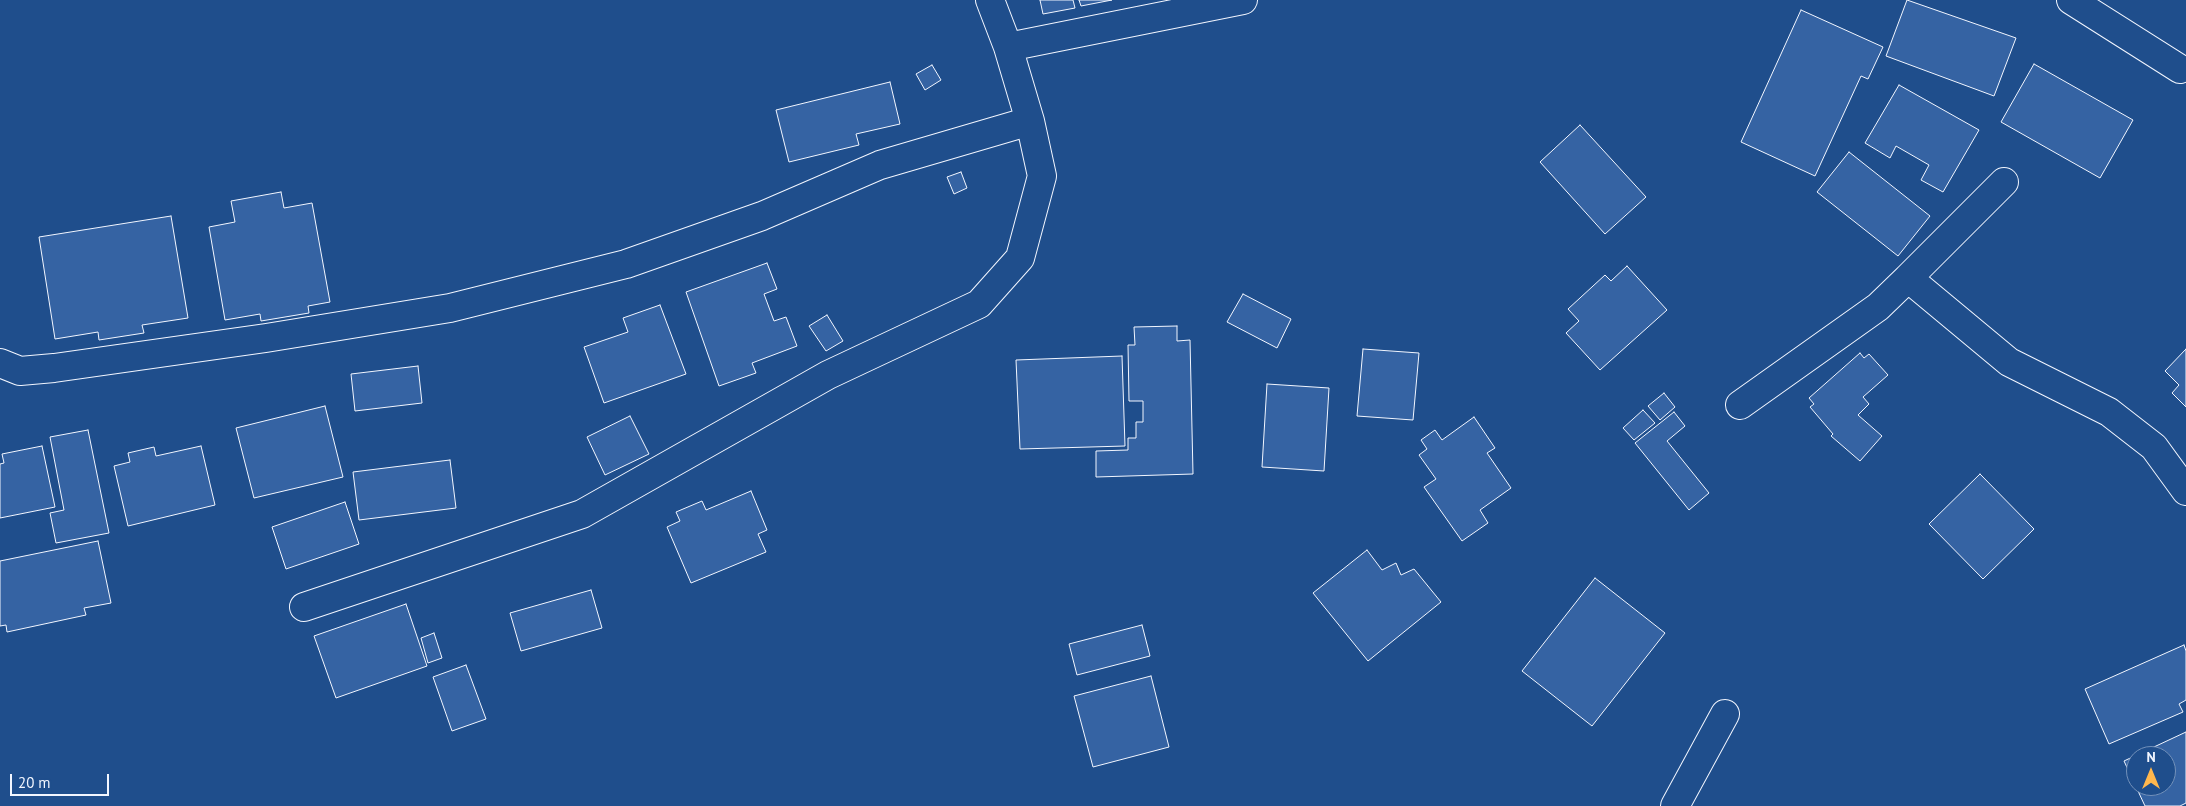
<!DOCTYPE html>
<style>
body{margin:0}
#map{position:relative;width:2186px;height:806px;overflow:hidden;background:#1f4e8c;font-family:"PT Sans",sans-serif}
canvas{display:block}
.north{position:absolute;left:2126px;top:746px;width:50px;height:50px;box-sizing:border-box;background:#1f4e8c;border:1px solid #7391ba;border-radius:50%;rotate:0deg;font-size:14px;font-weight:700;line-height:20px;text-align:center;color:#f2f6ff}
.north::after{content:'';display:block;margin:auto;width:18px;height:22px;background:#ffb74d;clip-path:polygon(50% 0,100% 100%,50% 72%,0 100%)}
.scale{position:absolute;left:10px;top:774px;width:99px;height:22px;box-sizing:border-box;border:2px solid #f2f6ff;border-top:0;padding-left:6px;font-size:15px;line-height:18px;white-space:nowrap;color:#f2f6ff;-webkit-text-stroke:4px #1f4e8c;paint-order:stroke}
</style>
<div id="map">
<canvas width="2186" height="806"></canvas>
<div class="north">N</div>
<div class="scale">20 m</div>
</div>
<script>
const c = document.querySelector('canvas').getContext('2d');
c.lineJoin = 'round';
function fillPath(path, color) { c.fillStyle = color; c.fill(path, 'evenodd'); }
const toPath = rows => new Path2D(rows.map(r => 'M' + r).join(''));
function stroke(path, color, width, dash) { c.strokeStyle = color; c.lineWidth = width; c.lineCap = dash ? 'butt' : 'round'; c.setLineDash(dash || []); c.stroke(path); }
const building = toPath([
 [1040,0,1073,0,1075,8,1043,14,1040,0],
 [1079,0,1112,0,1081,6,1079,0],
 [1907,0,2016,38,1994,96,1886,56,1907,0],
 [1801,10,1883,47,1868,79,1861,76,1815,176,1741,142,1801,10],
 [2034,64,2133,120,2100,178,2001,122,2034,64],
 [932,65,941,80,925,90,916,74,932,65],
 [890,82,900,124,856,134,859,145,789,162,776,110,890,82],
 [1899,85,1979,130,1943,192,1921,180,1929,165,1896,146,1890,158,1865,143,1899,85],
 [1580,125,1646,197,1605,234,1540,162,1580,125],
 [1849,152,1930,216,1898,256,1817,192,1849,152],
 [961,172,967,188,954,194,947,177,961,172],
 [281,192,284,208,312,203,330,302,308,306,309,313,261,321,260,314,225,320,209,227,235,222,231,201,281,192],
 [171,216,188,318,142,325,144,333,99,340,98,332,55,339,39,237,171,216],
 [767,263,777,289,764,294,774,321,786,317,797,346,752,363,756,373,719,386,686,292,767,263],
 [1627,266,1667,310,1600,370,1566,333,1579,321,1568,309,1605,275,1611,281,1627,266],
 [1243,294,1291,319,1277,348,1227,322,1243,294],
 [660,305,686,374,604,403,584,347,628,332,623,318,660,305],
 [827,315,843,341,826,351,809,326,827,315],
 [1177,326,1177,341,1190,340,1193,474,1096,477,1096,451,1128,450,1128,438,1136,438,1136,422,1143,422,1143,401,1129,401,1128,345,1135,345,1134,327,1177,326],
 [1363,349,1419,353,1413,420,1357,416,1363,349],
 [2186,349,2186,407,2172,393,2179,385,2165,371,2186,349],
 [1860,353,1864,358,1869,354,1888,375,1863,397,1869,404,1858,415,1882,436,1860,461,1831,436,1833,434,1810,407,1814,404,1809,398,1860,353],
 [1122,356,1125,446,1020,449,1016,360,1122,356],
 [418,366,422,403,355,411,351,374,418,366],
 [1267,384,1329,388,1324,471,1262,467,1267,384],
 [1664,393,1675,407,1660,420,1648,406,1664,393],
 [325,406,343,477,254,498,236,428,325,406],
 [1643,410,1655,423,1634,440,1623,428,1643,410],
 [1674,412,1685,426,1667,441,1709,493,1689,510,1635,443,1674,412],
 [630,416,649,454,605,475,587,437,630,416],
 [1474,417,1495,448,1487,453,1511,488,1480,510,1488,523,1462,541,1424,487,1436,479,1419,455,1427,449,1421,440,1435,430,1442,440,1474,417],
 [88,430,109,533,56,543,50,513,64,510,50,437,88,430],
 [42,446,55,507,0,518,0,464,4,463,2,454,42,446],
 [201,446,215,505,128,526,114,466,130,462,128,453,154,447,156,456,201,446],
 [450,460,456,508,359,520,353,472,450,460],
 [1980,474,2034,529,1983,579,1929,524,1980,474],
 [751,491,767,530,758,534,766,552,691,583,667,527,680,521,676,512,702,501,706,510,751,491],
 [345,502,359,544,286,569,272,527,345,502],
 [98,541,111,603,84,608,86,615,7,632,6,625,0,626,0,561,98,541],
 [1367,550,1382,570,1396,563,1401,575,1414,569,1441,602,1368,661,1313,593,1367,550],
 [1595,578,1665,633,1592,726,1522,671,1595,578],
 [591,590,602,628,521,651,510,613,591,590],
 [406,604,427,666,336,698,314,636,406,604],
 [1142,625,1150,656,1077,675,1069,644,1142,625],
 [434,633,442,658,428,663,421,638,434,633],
 [2184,645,2186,651,2186,700,2179,704,2183,712,2109,744,2085,689,2184,645],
 [466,665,486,719,452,731,433,677,466,665],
 [1151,676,1169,747,1093,767,1074,696,1151,676],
 [2186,732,2186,803,2180,806,2145,806,2124,761,2186,732],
 [2136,756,2166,756,2166,786,2136,786,2136,756]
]);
fillPath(building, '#3563a3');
stroke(building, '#f2f6ff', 1);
const minor = toPath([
 [2071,0,2180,69],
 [1008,47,1243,0],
 [2004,182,1908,278,2009,362,2109,412,2154,447,2186,491],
 [0,363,20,371,54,368,266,338,450,308,626,264,762,216,880,165,1030,121],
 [1740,405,1878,307,1908,278],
 [304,607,582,514,828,375,979,304,1020,258,1042,176,1030,121,1008,47,990,0],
 [1675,806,1725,714]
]);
stroke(minor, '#f2f6ff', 30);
stroke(minor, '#1f4e8c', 28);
</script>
